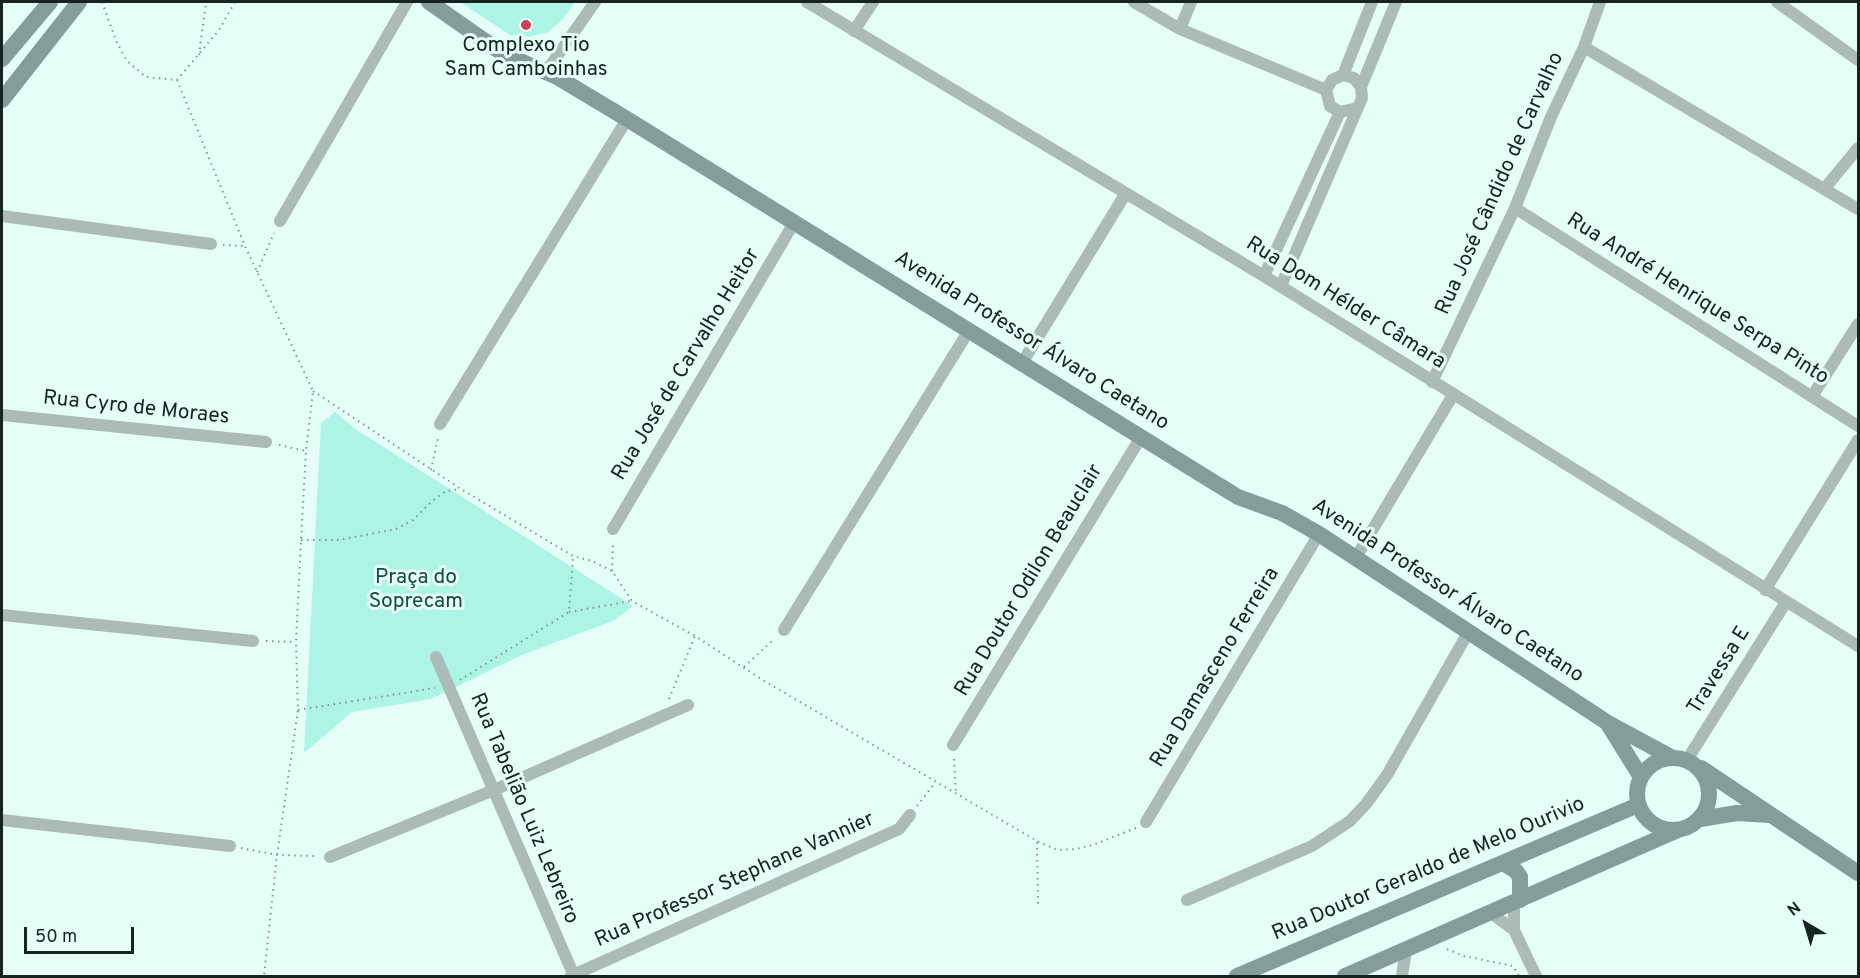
<!DOCTYPE html>
<meta charset="utf-8">
<style>
body{margin:0}
#map{position:relative;width:1860px;height:978px;overflow:hidden;background:#e6fef8;font-family:Overpass,sans-serif}
canvas{display:block}
.frame{position:absolute;inset:0;border:3px solid #152421;pointer-events:none}
.north{position:absolute;left:1776px;top:894px;width:60px;height:60px;-webkit-text-stroke:4px #e6fef8;paint-order:stroke;rotate:322deg;font-size:16px;font-weight:700;line-height:24px;text-align:center;color:#152421}
.north::after{content:'';display:block;margin:auto;width:21px;height:27px;background:#152421;clip-path:polygon(50% 0,100% 100%,50% 72%,0 100%)}
.scale{position:absolute;left:24px;top:927px;width:110px;height:27px;box-sizing:border-box;border:3px solid #152421;border-top:0;padding-left:8px;font-size:18px;line-height:21px;white-space:nowrap;color:#152421;-webkit-text-stroke:4px #e6fef8;paint-order:stroke}
</style>
<div id="map">
<canvas width="1860" height="978"></canvas>
<div class="frame"></div>
<div class="north">N</div>
<div class="scale">50 m</div>
</div>
<script>
const c = document.querySelector('canvas').getContext('2d');
c.lineJoin = 'round';
function fillPath(path, color) { c.fillStyle = color; c.fill(path, 'evenodd'); }
const toPath = rows => new Path2D(rows.map(r => 'M' + r).join(''));
function stroke(path, color, width, dash) { c.strokeStyle = color; c.lineWidth = width; c.lineCap = dash ? 'butt' : 'round'; c.setLineDash(dash || []); c.stroke(path); }
function drawText(font, color, halo, rows, align = 'center') {
  c.font = font + ' Overpass,sans-serif'; c.lineWidth = 6; c.setLineDash([]); c.textBaseline = 'middle'; c.strokeStyle = halo; c.fillStyle = color; for (const [text, x, y, turn = 0] of rows) {
    c.save(); c.translate(x, y); c.rotate((+turn || 0) * Math.PI / 180); c.textAlign = isNaN(turn) ? turn : align; if (halo) c.strokeText(text, 0, 0); c.fillText(text, 0, 0); c.restore();
  }
}
fillPath(toPath([
 [460,2,575,2,563,19,548,32,529,37,510,35],
 [335,412,354,428,633,606,615,620,522,655,431,699,352,712,304,753,321,423]
]), '#aef4e6');
stroke(toPath([
 [102,2,117,43,127,61,146,77,177,80,219,30,235,2],
 [199,55,206,2],
 [177,80,245,246,313,391,306,451,301,540,296,642,298,710,277,855,264,976],
 [223,245,245,246],
 [257,272,274,233],
 [313,391,461,489,573,556,592,561,612,571,632,601,695,636,761,679,1037,841,1057,850,1076,849,1093,845,1136,828],
 [279,445,306,451],
 [431,470,438,438],
 [301,540,339,540,396,529,413,520,432,501,446,491,460,489],
 [612,571,613,541],
 [569,612,631,601],
 [266,641,296,642],
 [744,667,774,639],
 [460,680,569,612,573,557],
 [669,699,695,636],
 [298,710,435,688],
 [954,759,956,795],
 [917,806,935,783],
 [1037,842,1038,905],
 [241,848,277,855,316,856],
 [1447,949,1464,956,1513,966,1519,976]
]), '#819590', 2, [1.5, 4.5]);
stroke(toPath([
 [807,2,1264,276,1858,646],
 [1134,2,1180,29,1326,90],
 [1777,2,1858,60],
 [1180,29,1191,2],
 [854,31,873,2],
 [1584,47,1858,209],
 [546,72,595,2],
 [1343,75,1372,2],
 [1361,87,1396,2],
 [1825,188,1858,148],
 [1515,208,1858,426],
 [2,216,211,244],
 [280,221,407,2],
 [1264,276,1340,112],
 [1281,286,1362,98,1361,87,1354,78,1343,75,1332,80,1326,90,1330,106,1340,112,1357,108],
 [1022,363,1126,193],
 [1432,382,1515,208,1551,117,1584,47,1600,2],
 [1813,395,1858,324],
 [2,415,266,442],
 [440,424,627,119],
 [613,529,795,221],
 [1355,559,1453,395],
 [1765,590,1858,440],
 [2,615,253,641],
 [784,630,968,332],
 [436,657,574,976],
 [953,745,1141,437],
 [1687,760,1786,602],
 [2,820,230,846],
 [1146,822,1319,534],
 [330,857,494,790,688,705],
 [1187,900,1312,846,1350,821,1366,804,1387,775,1469,631],
 [1491,913,1514,930,1514,903],
 [1514,930,1536,976],
 [571,976,899,829,910,815],
 [1402,976,1406,950]
]), '#abbbb7', 12);
stroke(toPath([
 [429,2,502,53,557,77,627,119,1207,478,1238,497,1282,513,1319,534,1608,723,1673,758],
 [2,59,50,2],
 [2,100,79,2],
 [1608,724,1641,777],
 '1637 794a36 36 0 1 1 72 0a36 36 0 1 1-72 0Z',
 [1701,768,1858,873],
 [1700,819,1737,813,1769,815],
 [1503,863,1516,871,1520,877,1520,900],
 [1237,976,1638,805],
 [1345,976,1678,830]
]), '#859d98', 16);
for (const [x, y, r, color] of [
 [526,25,6,"#ce3e5b"]
]) { const dot = new Path2D(); dot.arc(x, y, r, 0, 2 * Math.PI); c.fillStyle = color; c.fill(dot); stroke(dot, '#e6fef8', 2); }
drawText('21px', '#152421', '#e6fef8', [
 ["Complexo Tio",526,47],
 ["Sam Camboinhas",526,71]
]);
drawText('21px', '#152421', '#e6fef8', [
 ["Rua José Cândido de Carvalho",1501,184,-66],
 ["Rua André Henrique Serpa Pinto",1697,300,32],
 ["Rua Dom Hélder Câmara",1345,304,32],
 ["Avenida Professor Álvaro Caetano",1031,342,32],
 ["Rua José de Carvalho Heitor",687,365,-59],
 ["Rua Cyro de Moraes",136,409,6],
 ["Rua Doutor Odilon Beauclair",1030,581,-59],
 ["Avenida Professor Álvaro Caetano",1447,592,33],
 ["Rua Damasceno Ferreira",1216,668,-59],
 ["Travessa E",1720,671,-58],
 ["Rua Tabelião Luiz Lebreiro",523,809,67],
 ["Rua Doutor Geraldo de Melo Ourivio",1429,870,-23],
 ["Rua Professor Stephane Vannier",735,881,-24]
]);
drawText('21px', '#134b42', '#e6fef8', [
 ["Praça do",416,579],
 ["Soprecam",416,603]
]);
</script>
